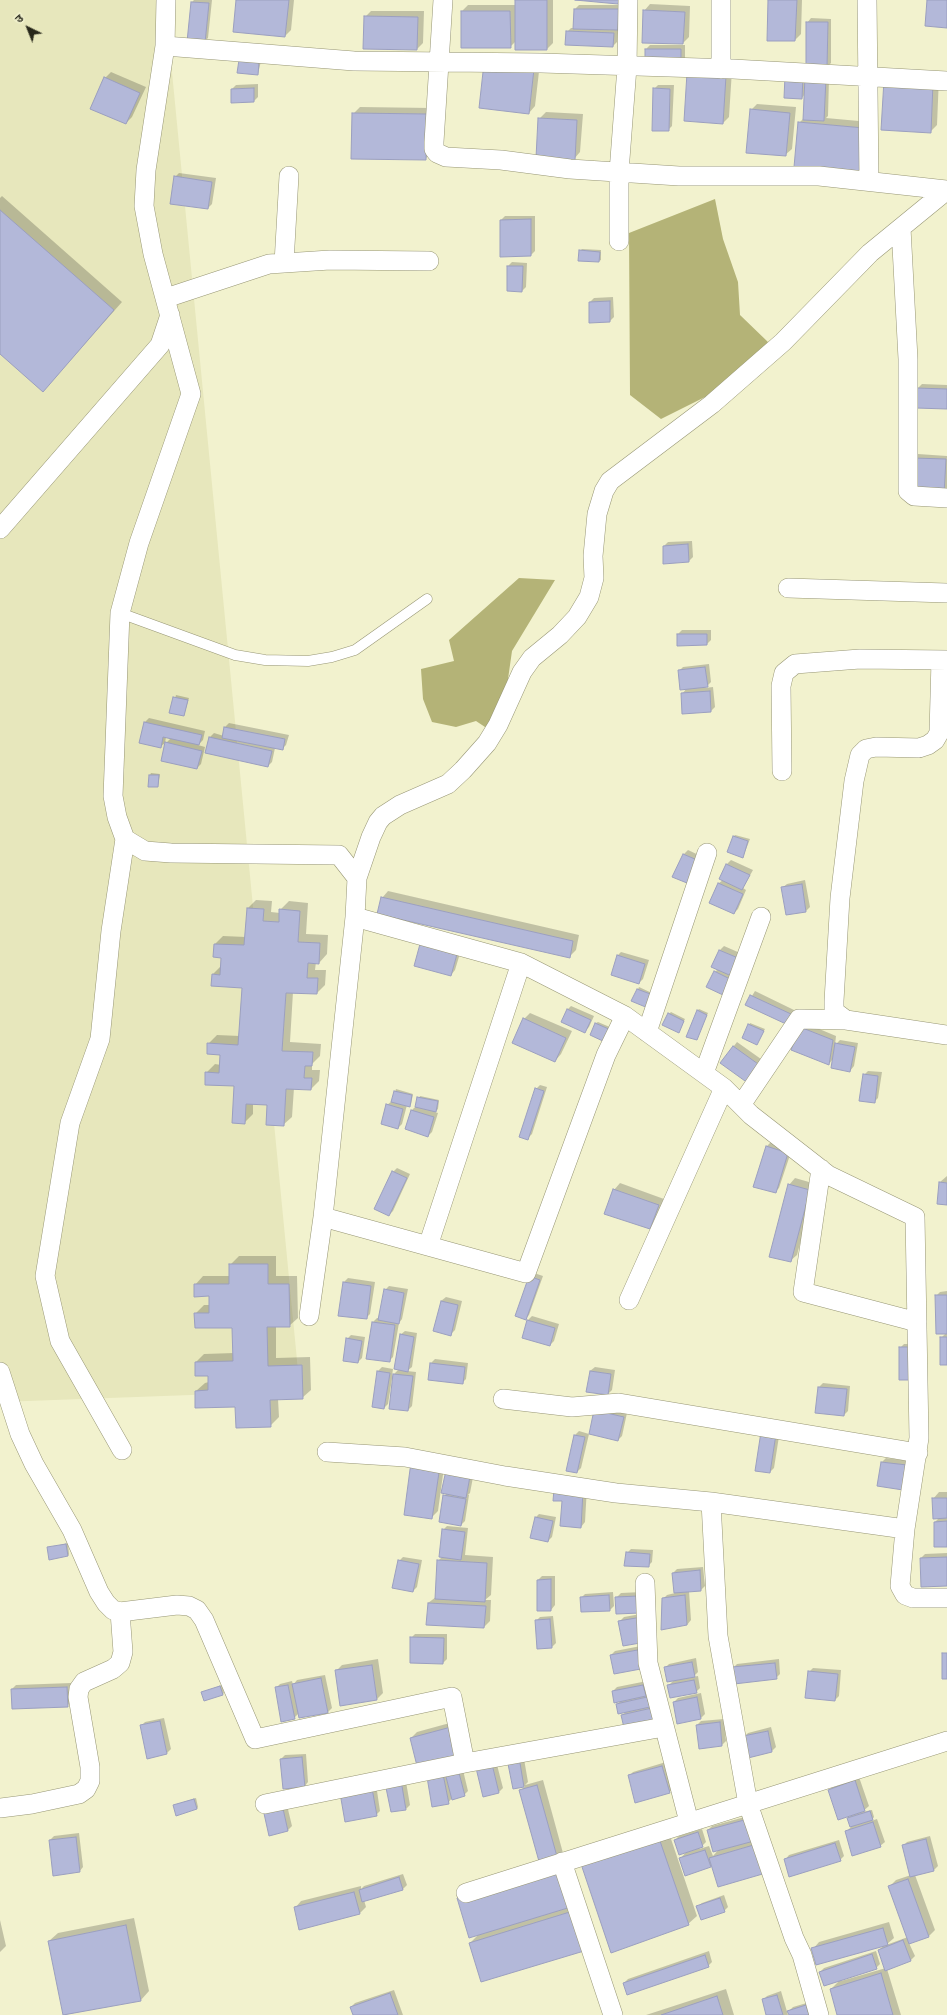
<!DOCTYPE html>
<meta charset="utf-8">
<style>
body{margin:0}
#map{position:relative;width:947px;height:2015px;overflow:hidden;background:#f2f2ce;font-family:Spectral,"Noto Sans Devanagari",serif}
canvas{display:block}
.north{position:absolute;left:8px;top:8px;width:40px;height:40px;-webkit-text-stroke:3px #f2f2ce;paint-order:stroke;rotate:317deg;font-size:11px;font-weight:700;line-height:16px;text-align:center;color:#27271a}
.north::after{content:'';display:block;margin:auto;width:14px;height:18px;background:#27271a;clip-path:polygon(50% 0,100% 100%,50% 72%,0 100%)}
</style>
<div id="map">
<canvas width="947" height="2015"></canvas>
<div class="north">उ</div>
</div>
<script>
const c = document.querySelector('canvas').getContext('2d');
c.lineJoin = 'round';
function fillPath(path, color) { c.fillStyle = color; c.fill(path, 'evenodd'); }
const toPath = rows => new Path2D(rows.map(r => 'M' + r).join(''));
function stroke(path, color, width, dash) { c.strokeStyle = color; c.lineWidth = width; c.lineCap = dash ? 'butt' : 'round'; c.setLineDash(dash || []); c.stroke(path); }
fillPath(toPath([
 [0,0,165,0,300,1391,0,1402]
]), '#e7e7bc');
fillPath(toPath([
 [715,199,723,239,738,282,740,315,768,342,754,361,721,389,661,419,630,395,629,233],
 [519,578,555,580,512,651,506,693,488,729,476,721,456,727,432,722,423,699,421,669,454,661,449,640]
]), '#b4b377');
fillPath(toPath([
 [194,0,212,0,208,38,204,42,188,41,192,2],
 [237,0,294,0,291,30,285,36],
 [516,0,553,0,553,43,547,49,516,41,510,47,462,11,468,5,516,5],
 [769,0,802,0,801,34,795,40],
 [650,4,690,6,689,37,683,43,643,42,644,11],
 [579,5,622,5,622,25,618,29,617,42,613,46,567,32,571,28,574,28,575,9],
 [371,11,424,11,423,43,417,49,365,17],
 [811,18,831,19,831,63,827,67,807,23],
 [650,45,685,45,685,58,681,62,646,49],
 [261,61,258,74,238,72],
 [540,63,535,106,529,113,485,64],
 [732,70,729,117,723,123,688,74],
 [111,72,146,87,132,117,126,123,105,78],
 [786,76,829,79,828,116,826,118,870,122,866,166,799,123,804,118,805,94,802,98],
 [939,77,937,125,930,132,882,129],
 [258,84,258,97,254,101,232,102,232,89,236,85],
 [658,85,674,85,672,126,668,130,654,89],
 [757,104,796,107,792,149,785,155,751,110],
 [360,107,432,108,432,152,425,159,353,114],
 [546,112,583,114,580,152,574,159,539,119],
 [179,173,216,178,212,204,208,208,175,177],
 [2,196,122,302,51,382,0,353,0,198],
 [505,216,535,216,535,251,531,255,501,220],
 [582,249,601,250,601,260,599,261,580,251],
 [512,262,527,263,526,287,522,291,508,266],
 [613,297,614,317,610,321,590,302,594,298],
 [922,384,947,385,947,408,918,388],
 [918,454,947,456,947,490,944,493,914,458],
 [692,541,693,557,689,561,664,546,668,542],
 [682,630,711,630,711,640,707,644,678,634],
 [709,664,711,682,705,688,713,687,715,707,711,711,682,694,687,688,679,671,683,667],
 [176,695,189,698,184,715,171,712],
 [149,718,205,731,203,740,198,745,205,747,201,764,197,768,166,743,171,738,166,737,165,743,160,747,141,742,145,722],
 [229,723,289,735,286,745,282,749,275,748,272,762,268,766,210,737,214,733,224,736,225,727],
 [151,773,160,774,158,786,150,775],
 [735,835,750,839,743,857,734,836],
 [688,850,705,858,696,880,684,854],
 [731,860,753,870,743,888,746,890,738,909,734,913,711,903,719,883,723,880,720,879,727,864],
 [805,880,810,907,806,911,782,888,787,884],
 [388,891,579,935,576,950,569,957,382,898],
 [256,900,272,901,271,912,280,913,280,910,289,901,308,903,306,934,328,935,327,954,319,963,316,962,315,970,326,970,325,985,317,993,293,992,290,1042,321,1044,320,1056,312,1064,312,1070,320,1070,319,1081,311,1089,294,1088,292,1117,283,1125,268,1104,253,1104,253,1114,244,1123,235,1085,206,1073,215,1064,221,1065,221,1054,208,1044,217,1035,240,1036,243,987,213,974,221,966,222,957,214,956,215,944,223,936,246,937,248,908],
 [425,940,461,950,455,970,451,975],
 [724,946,747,956,727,990,715,972,718,969,713,967,720,950],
 [621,952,649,960,643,979,639,983,617,956],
 [639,987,654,994,633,1000],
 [755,991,794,1010,789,1019,747,1004],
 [571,1006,594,1016,589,1027,585,1031,567,1010],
 [699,1009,708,1013,696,1039,697,1011],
 [671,1012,685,1019,679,1031,669,1014],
 [530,1013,572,1031,561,1054,555,1061,524,1019],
 [598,1022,612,1028,607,1039,596,1023],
 [750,1023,765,1029,757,1044,749,1025],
 [805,1023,836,1036,835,1045,840,1040,858,1043,854,1066,850,1071,833,1059,829,1064,792,1049],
 [737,1042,768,1064,721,1063],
 [868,1071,882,1072,878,1098,874,1102,864,1075],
 [540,1085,547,1087,532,1134,528,1138,536,1089],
 [396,1089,413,1094,411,1104,407,1105,402,1124,398,1128,387,1105,392,1101],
 [420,1096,439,1100,438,1109,435,1112,438,1113,432,1132,428,1136,406,1129,412,1110,416,1106],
 [771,1142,792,1149,779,1188,775,1192,767,1146],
 [397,1168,410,1174,393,1211,389,1215,393,1172],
 [947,1176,947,1204,940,1182],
 [795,1178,816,1184,797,1255,790,1261,789,1185],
 [620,1183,664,1199,656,1222,650,1228,614,1190],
 [239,1256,276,1256,276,1276,297,1276,298,1318,289,1326,276,1326,276,1358,310,1357,311,1390,302,1398,278,1399,279,1417,270,1426,236,1406,196,1391,205,1383,209,1382,209,1375,196,1362,204,1354,234,1353,233,1327,195,1314,204,1305,210,1305,210,1295,195,1285,203,1276,230,1276,230,1265],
 [534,1273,543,1276,529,1315,525,1319],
 [348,1278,375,1282,370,1314,366,1318,344,1282],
 [389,1286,408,1289,402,1319,399,1323,393,1357,389,1361,367,1358,373,1322,377,1318,380,1318,385,1290],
 [947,1291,947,1364,941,1338,946,1333,936,1296,940,1292],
 [446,1297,462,1301,455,1330,451,1334,441,1301],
 [532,1316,559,1324,554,1341,550,1345,528,1320],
 [405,1331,417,1333,412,1367,407,1371,416,1372,412,1406,408,1410,394,1379,392,1379,388,1404,384,1408,378,1371,382,1367,393,1369,392,1376,399,1369,400,1335],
 [351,1335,365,1337,362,1358,358,1362,347,1339],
 [904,1344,917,1344,916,1375,900,1348],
 [435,1359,468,1363,466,1379,462,1383,431,1363],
 [595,1367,615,1370,612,1390,608,1394,590,1371],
 [823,1383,850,1386,848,1411,844,1415,819,1387],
 [599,1406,627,1413,622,1436,618,1440],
 [780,1430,774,1468,770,1472,756,1470],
 [579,1431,589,1434,581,1468,577,1472,575,1435],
 [886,1458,910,1461,903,1489,882,1462],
 [445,1460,438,1511,431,1518,405,1514],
 [475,1467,470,1493,468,1495,469,1495,465,1521,461,1525,444,1496],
 [587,1487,585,1522,581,1527,563,1500],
 [939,1492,947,1492,947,1546,935,1522,939,1518,933,1499],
 [539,1514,556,1517,552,1537,548,1541,535,1518],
 [447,1526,468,1528,465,1555,493,1557,491,1595,485,1600,491,1600,490,1621,484,1627,428,1603,436,1597,438,1561,442,1557,443,1530],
 [68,1543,69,1554,68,1556,48,1548],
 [631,1549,653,1550,652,1562,648,1566,627,1553],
 [947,1553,947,1585,921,1558,925,1554],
 [403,1557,422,1560,417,1587,413,1591,399,1561],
 [703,1567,705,1586,701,1590,689,1591,691,1620,687,1625,663,1599,667,1595,675,1593,673,1573,677,1569],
 [542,1576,555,1576,555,1605,551,1610,538,1580],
 [613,1592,614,1606,610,1610,581,1598,585,1594],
 [642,1592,643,1608,616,1598,621,1593],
 [646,1613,650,1637,620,1621,624,1617],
 [553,1616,556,1643,552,1647,536,1621,540,1617],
 [415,1634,447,1634,447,1659,443,1663,411,1638],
 [646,1645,650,1663,611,1655,615,1651],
 [696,1658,698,1672,693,1677,698,1676,700,1688,696,1692,669,1685,674,1680,665,1668,669,1664],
 [378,1659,383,1693,377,1699,341,1705,336,1671,342,1665],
 [779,1659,780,1674,776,1678,733,1668,737,1664],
 [813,1668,841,1670,839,1696,835,1700,809,1672],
 [325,1675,332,1708,328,1712,299,1713,294,1718,276,1688,280,1684,292,1681,293,1685,297,1680],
 [647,1681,649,1691,645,1695,651,1694,659,1720,622,1715,626,1712,617,1705,621,1700,613,1691,617,1687],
 [71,1683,71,1702,67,1706,13,1708,12,1689,16,1685],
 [222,1685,224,1693,223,1694,202,1692],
 [701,1693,705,1714,701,1718,674,1702,678,1698],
 [164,1718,171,1749,167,1753,141,1726,145,1722],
 [724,1719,726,1741,722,1745,700,1748,697,1725,701,1721],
 [457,1721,464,1748,411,1738,417,1732],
 [771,1727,776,1747,772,1751,744,1737,748,1733],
 [523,1753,528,1782,525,1785,543,1780,563,1853,557,1859,520,1791,525,1786,514,1788,508,1759],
 [306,1754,308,1782,304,1787,281,1759,285,1755],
 [496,1761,503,1788,499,1792,484,1796,481,1765],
 [666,1762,674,1788,669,1792,629,1776,633,1772],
 [462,1766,468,1791,464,1795,452,1798,448,1803,428,1778],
 [405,1776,410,1805,406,1809,390,1779],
 [859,1777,869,1806,862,1812,872,1810,874,1817,871,1821,877,1819,885,1842,880,1846,846,1832,851,1827,848,1818,852,1814,829,1790,833,1786],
 [376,1784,380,1811,376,1815,345,1789],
 [196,1798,198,1807,197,1809,174,1805],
 [286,1801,292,1826,288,1830,270,1834],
 [752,1815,772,1866,712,1865,711,1866,680,1859,687,1851,675,1840,679,1836,702,1829,706,1842,699,1849,709,1846,713,1856,719,1849,708,1830,712,1826],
 [79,1833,83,1867,79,1872,50,1840,54,1836],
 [669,1833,697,1916,688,1924,582,1864],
 [930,1836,938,1866,934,1870,915,1875,935,1930,929,1936,909,1943,915,1956,911,1960,887,1969,901,2015,838,2015,831,1989,840,1980,820,1972,824,1968,876,1951,880,1964,876,1968,841,1979,841,1981,886,1968,879,1950,884,1945,813,1949,819,1942,889,1922,894,1938,886,1945,908,1937,890,1886,896,1880,911,1875,903,1846,907,1842],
 [839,1840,844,1856,840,1860,785,1860,789,1855],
 [403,1874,407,1885,403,1889,364,1900,366,1907,359,1914,295,1908,301,1901,361,1886,361,1889,364,1886],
 [724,1895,728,1907,724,1911,697,1907,702,1903],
 [569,1907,592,1941,470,1943,480,1933],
 [134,1918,149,1991,141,2000,64,2015,49,1941,58,1933],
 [0,1920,6,1946,0,1952],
 [709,1951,712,1962,708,1966,624,1983,628,1979],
 [726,1989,734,2015,646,2015],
 [394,1990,403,2015,354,2015,351,2007,355,2003],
 [781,1991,788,2015,767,2015,763,2000,767,1996],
 [810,2002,814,2015,790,2015,789,2011,793,2007]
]), '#0003');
const building = toPath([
 [236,0,289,0,285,37,233,32,236,0],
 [515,0,547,0,547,50,515,50,515,0],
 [575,0,619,0,618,4,575,0],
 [768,0,797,0,795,41,767,41,768,0],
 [927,0,947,0,947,28,925,26,927,0],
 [191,2,209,3,205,43,187,42,191,2],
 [574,9,619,9,618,30,573,29,574,9],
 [643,10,685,12,683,44,642,43,643,10],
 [461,11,510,11,511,48,461,48,461,11],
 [364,16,418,17,417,50,363,49,364,16],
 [806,22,828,22,827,68,806,67,806,22],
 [566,31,614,33,613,47,565,45,566,31],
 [645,49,681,49,681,63,645,63,645,49],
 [239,60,259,62,258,75,237,73,239,60],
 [484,63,534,69,529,114,479,108,484,63],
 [687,73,726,76,723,124,684,121,687,73],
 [785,76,803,76,802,99,784,98,785,76],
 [104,77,140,93,126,124,90,109,104,77],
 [805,77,826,78,824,121,803,120,805,77],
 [884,80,933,83,931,133,881,130,884,80],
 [254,88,254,102,231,103,231,89,254,88],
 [653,88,670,89,669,131,652,131,653,88],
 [750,109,790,113,786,156,746,153,750,109],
 [352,113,427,114,426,160,351,159,352,113],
 [538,118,577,120,575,160,536,158,538,118],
 [798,122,864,128,860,173,794,167,798,122],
 [174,176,212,182,208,209,170,204,174,176],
 [0,210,114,310,43,392,0,354,0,210],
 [531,219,531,256,500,257,500,220,531,219],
 [579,250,600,252,599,262,578,261,579,250],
 [507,266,523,266,522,292,507,291,507,266],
 [610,301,610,322,589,323,589,302,610,301],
 [917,388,947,389,947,409,916,408,917,388],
 [913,458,946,459,944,494,911,492,913,458],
 [688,544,689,562,663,564,663,546,688,544],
 [677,634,707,634,707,645,677,646,677,634],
 [705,667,708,687,680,690,678,670,705,667],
 [710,691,711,712,682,714,681,693,710,691],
 [173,697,188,700,184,716,169,713,173,697],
 [144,722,202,735,199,745,163,737,161,748,139,743,144,722],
 [224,727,285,739,283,750,222,738,224,727],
 [209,737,272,751,268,767,205,753,209,737],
 [165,742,202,751,197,769,161,761,165,742],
 [149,775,159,775,158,787,148,787,149,775],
 [733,836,748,841,743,858,727,852,733,836],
 [683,854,702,862,692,885,672,877,683,854],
 [726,864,750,875,742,890,719,879,726,864],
 [718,883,743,894,734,914,709,903,718,883],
 [802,884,806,912,786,915,781,887,802,884],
 [381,897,573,941,570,958,377,914,381,897],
 [247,908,264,909,263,921,279,922,279,909,300,911,298,942,320,943,319,964,308,963,307,978,318,978,317,994,286,993,282,1051,313,1052,312,1066,305,1066,304,1078,312,1078,311,1090,286,1089,284,1126,266,1125,267,1105,246,1104,245,1124,232,1123,234,1086,205,1085,205,1072,219,1073,220,1055,207,1054,207,1043,238,1045,242,988,211,986,212,974,220,975,221,958,213,957,214,944,244,945,247,908],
 [420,944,457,954,451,976,414,966,420,944],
 [719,950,743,960,736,978,711,967,719,950],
 [617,955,645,964,639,984,611,975,617,955],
 [714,971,730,979,723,995,706,987,714,971],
 [637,989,653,995,648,1008,631,1001,637,989],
 [750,995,791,1014,786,1024,745,1005,750,995],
 [567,1009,591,1020,585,1033,561,1022,567,1009],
 [697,1010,707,1015,697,1040,686,1037,697,1010],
 [668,1013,684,1021,679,1033,662,1025,668,1013],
 [523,1018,566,1038,555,1062,512,1043,523,1018],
 [595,1023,611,1030,605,1042,590,1035,595,1023],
 [748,1024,764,1031,757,1045,742,1038,748,1024],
 [800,1027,833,1040,829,1065,791,1050,800,1027],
 [835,1043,855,1047,850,1072,831,1068,835,1043],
 [733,1046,765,1069,752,1086,720,1063,733,1046],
 [863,1074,878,1076,875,1103,859,1101,863,1074],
 [535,1088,544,1091,528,1140,519,1137,535,1088],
 [394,1091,412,1095,410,1107,391,1102,394,1091],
 [417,1097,438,1101,436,1112,415,1107,417,1097],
 [386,1104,403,1109,398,1129,381,1124,386,1104],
 [411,1110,434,1117,428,1137,405,1129,411,1110],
 [766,1146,788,1153,776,1193,753,1187,766,1146],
 [392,1171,407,1178,389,1216,374,1209,392,1171],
 [939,1182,947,1183,947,1205,937,1204,939,1182],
 [788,1184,810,1190,791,1262,769,1257,788,1184],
 [613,1189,659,1205,650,1229,604,1214,613,1189],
 [229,1264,268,1264,268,1284,289,1284,290,1327,267,1327,268,1366,302,1365,303,1399,270,1400,271,1427,236,1428,235,1407,195,1408,195,1391,208,1390,208,1376,195,1376,195,1362,233,1361,232,1328,195,1328,194,1313,209,1313,209,1296,194,1297,194,1284,229,1284,229,1264],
 [529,1276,540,1280,526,1320,515,1316,529,1276],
 [343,1282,371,1286,367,1319,338,1316,343,1282],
 [384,1289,404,1293,399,1324,378,1320,384,1289],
 [935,1295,947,1295,947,1334,936,1334,935,1295],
 [441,1301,458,1305,451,1336,433,1331,441,1301],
 [527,1320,555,1328,550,1346,522,1338,527,1320],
 [372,1322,395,1325,390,1362,366,1359,372,1322],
 [400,1334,414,1337,408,1372,394,1369,400,1334],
 [940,1337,947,1337,947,1365,940,1365,940,1337],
 [346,1338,362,1341,358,1363,343,1361,346,1338],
 [899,1347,913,1347,912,1380,899,1380,899,1347],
 [430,1363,465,1367,463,1384,428,1380,430,1363],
 [377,1371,390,1373,384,1409,372,1407,377,1371],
 [590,1371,611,1374,608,1395,586,1392,590,1371],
 [393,1374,413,1376,408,1411,389,1409,393,1374],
 [818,1387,847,1389,844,1416,815,1413,818,1387],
 [594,1410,624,1417,618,1441,589,1434,594,1410],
 [761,1432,776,1434,770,1473,755,1471,761,1432],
 [574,1435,585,1437,577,1473,566,1471,574,1435],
 [411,1462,440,1466,432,1519,404,1515,411,1462],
 [881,1462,907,1465,903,1490,877,1486,881,1462],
 [447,1466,471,1471,466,1498,441,1493,447,1466],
 [554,1489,583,1491,581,1528,560,1526,562,1501,553,1501,554,1489],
 [443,1495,466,1499,461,1526,439,1522,443,1495],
 [932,1498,947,1498,947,1518,933,1519,932,1498],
 [535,1517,553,1521,548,1542,530,1538,535,1517],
 [947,1521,947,1547,934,1547,934,1522,947,1521],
 [442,1529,465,1532,461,1560,439,1557,442,1529],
 [66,1544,68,1556,49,1560,47,1547,66,1544],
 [626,1552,650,1554,649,1567,624,1566,626,1552],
 [947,1557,947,1586,921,1587,920,1558,947,1557],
 [398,1560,419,1564,413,1592,392,1588,398,1560],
 [437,1560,487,1563,485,1602,435,1599,437,1560],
 [700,1570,701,1591,674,1593,672,1573,700,1570],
 [551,1579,551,1611,537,1611,537,1580,551,1579],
 [609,1595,610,1611,581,1612,580,1597,609,1595],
 [685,1595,687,1625,661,1630,662,1598,685,1595],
 [639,1596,640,1613,616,1614,615,1597,639,1596],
 [428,1603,486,1606,484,1628,426,1625,428,1603],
 [642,1617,646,1642,623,1646,618,1621,642,1617],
 [550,1619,552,1648,537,1649,535,1620,550,1619],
 [410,1637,444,1638,443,1664,410,1663,410,1637],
 [643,1649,646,1668,614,1674,610,1655,643,1649],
 [942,1653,947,1653,947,1679,942,1679,942,1653],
 [692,1662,695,1677,667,1682,664,1667,692,1662],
 [775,1663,777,1679,734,1684,732,1667,775,1663],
 [372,1665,377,1700,340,1706,335,1670,372,1665],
 [808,1671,838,1674,835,1701,805,1698,808,1671],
 [321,1678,328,1713,299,1718,292,1684,321,1678],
 [694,1680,697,1693,670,1698,667,1685,694,1680],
 [288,1685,295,1719,281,1722,275,1687,288,1685],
 [643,1685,646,1696,614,1703,612,1691,643,1685],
 [220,1686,223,1695,204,1701,201,1692,220,1686],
 [67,1687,68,1707,12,1709,11,1689,67,1687],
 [647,1697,650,1707,618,1714,616,1704,647,1697],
 [697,1697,701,1719,677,1724,673,1702,697,1697],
 [652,1708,656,1725,625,1732,621,1715,652,1708],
 [160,1721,167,1754,147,1759,140,1725,160,1721],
 [720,1722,722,1746,699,1749,696,1725,720,1722],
 [451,1727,458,1755,417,1766,410,1738,451,1727],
 [768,1731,772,1752,748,1758,743,1736,768,1731],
 [302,1757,305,1787,283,1789,280,1759,302,1757],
 [519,1757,524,1787,513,1789,507,1759,519,1757],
 [492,1764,499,1793,483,1797,476,1768,492,1764],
 [662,1766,670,1793,635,1803,628,1775,662,1766],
 [458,1769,465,1796,452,1800,445,1773,458,1769],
 [443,1774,449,1804,432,1807,427,1777,443,1774],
 [401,1780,406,1810,391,1812,385,1783,401,1780],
 [855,1780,865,1811,838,1820,828,1790,855,1780],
 [537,1785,558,1860,540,1865,519,1790,537,1785],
 [372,1788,377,1816,345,1822,340,1793,372,1788],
 [194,1799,197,1809,176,1816,173,1805,194,1799],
 [282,1804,288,1831,269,1836,263,1809,282,1804],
 [870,1811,873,1820,850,1827,847,1818,870,1811],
 [748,1819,754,1841,713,1852,707,1830,748,1819],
 [873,1822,881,1847,852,1856,845,1831,873,1822],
 [698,1832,703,1847,679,1855,674,1840,698,1832],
 [76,1837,80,1872,53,1876,49,1840,76,1837],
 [926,1839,934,1871,910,1877,902,1845,926,1839],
 [660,1841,689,1925,611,1953,581,1864,660,1841],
 [835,1843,841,1861,789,1877,784,1859,835,1843],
 [757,1844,766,1873,718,1887,709,1858,757,1844],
 [705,1850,711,1867,685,1876,679,1858,705,1850],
 [559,1868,571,1907,469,1938,457,1898,559,1868],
 [399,1877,403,1890,362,1902,359,1890,399,1877],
 [908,1879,929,1937,909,1944,888,1886,908,1879],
 [354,1892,360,1914,299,1930,294,1907,354,1892],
 [720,1898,725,1912,701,1920,696,1906,720,1898],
 [573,1911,584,1951,481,1982,469,1943,573,1911],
 [126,1925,141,2001,63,2015,48,1941,126,1925],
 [883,1928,888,1945,816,1965,811,1948,883,1928],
 [903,1940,911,1961,885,1971,878,1950,903,1940],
 [872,1954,877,1969,824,1986,819,1972,872,1954],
 [705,1955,709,1967,627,1995,623,1983,705,1955],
 [881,1973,893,2015,837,2015,830,1989,881,1973],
 [390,1993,398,2015,353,2015,350,2007,390,1993],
 [777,1995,783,2015,766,2015,762,1999,777,1995],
 [717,1996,723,2015,661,2015,717,1996],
 [806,2005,809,2015,789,2015,787,2011,806,2005]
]);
fillPath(building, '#b3b8d9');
stroke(building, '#9b9fbf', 1);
const service = toPath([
 [120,613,235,655,265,660,308,661,332,657,355,650,427,599]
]);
const minor = toPath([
 [443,0,434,142,434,149,437,153,446,157,501,160,570,169,679,176,819,176,947,190],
 [721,0,721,69],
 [867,0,869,181],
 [165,46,354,61,541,63,733,69,947,81],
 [901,228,908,359,908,491,914,496,947,498],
 [619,241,619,172,627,67,628,0],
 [284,263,289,176],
 [166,298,269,264,330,260,429,261],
 [0,529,160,345,170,315],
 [788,588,947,593],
 [941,660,939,733,935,740,928,745,919,748,876,747,866,749,860,755,854,781,840,898,834,1001,834,1011,846,1020,947,1035],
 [782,771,781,686,784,673,795,664,860,659,947,660],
 [125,839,145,851,171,853,339,855,357,878,355,917,323,1217,309,1316],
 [357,878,371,837,378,822,383,816,400,805,448,784,463,770,487,743,498,725,522,672,532,658,560,635,577,617,589,597,594,578,593,556,597,514,604,491,610,481,712,404,783,342,870,253,947,190],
 [355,917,521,963,625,1016,724,1088,751,1115,828,1175,915,1217,919,1438,905,1529,900,1586,905,1595,913,1598,947,1598],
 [647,1032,707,853],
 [704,1073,761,917],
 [741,1105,799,1019,846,1020],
 [821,1169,803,1292,917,1322],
 [323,1217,526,1273,606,1055,625,1016],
 [428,1246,521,963],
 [629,1300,724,1088],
 [0,1372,20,1434,34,1464,72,1530,99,1592,106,1603,113,1610,120,1612,177,1605,189,1606,197,1610,204,1620,255,1739,452,1697,465,1763],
 [503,1399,572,1407,619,1403,631,1405,918,1453],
 [122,1450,60,1341,45,1276,70,1123,100,1039,111,931,125,839,117,817,113,796,120,613,139,543,191,394,153,254,144,206,146,170,165,46,166,0],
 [327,1452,405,1457,505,1476,616,1493,711,1502,905,1529],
 [711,1502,718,1636,748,1804,794,1938,802,1955,819,2015],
 [645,1583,648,1663,689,1822],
 [265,1804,465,1763,664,1727],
 [0,1808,32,1804,79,1794,86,1789,90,1781,90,1767,78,1697,79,1689,84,1682,113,1669,120,1663,123,1652,120,1612],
 [562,1862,613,2015],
 [466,1893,947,1741]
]);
stroke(service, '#979675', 11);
stroke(minor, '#979675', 20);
stroke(service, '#fff', 10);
stroke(minor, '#fff', 19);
</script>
